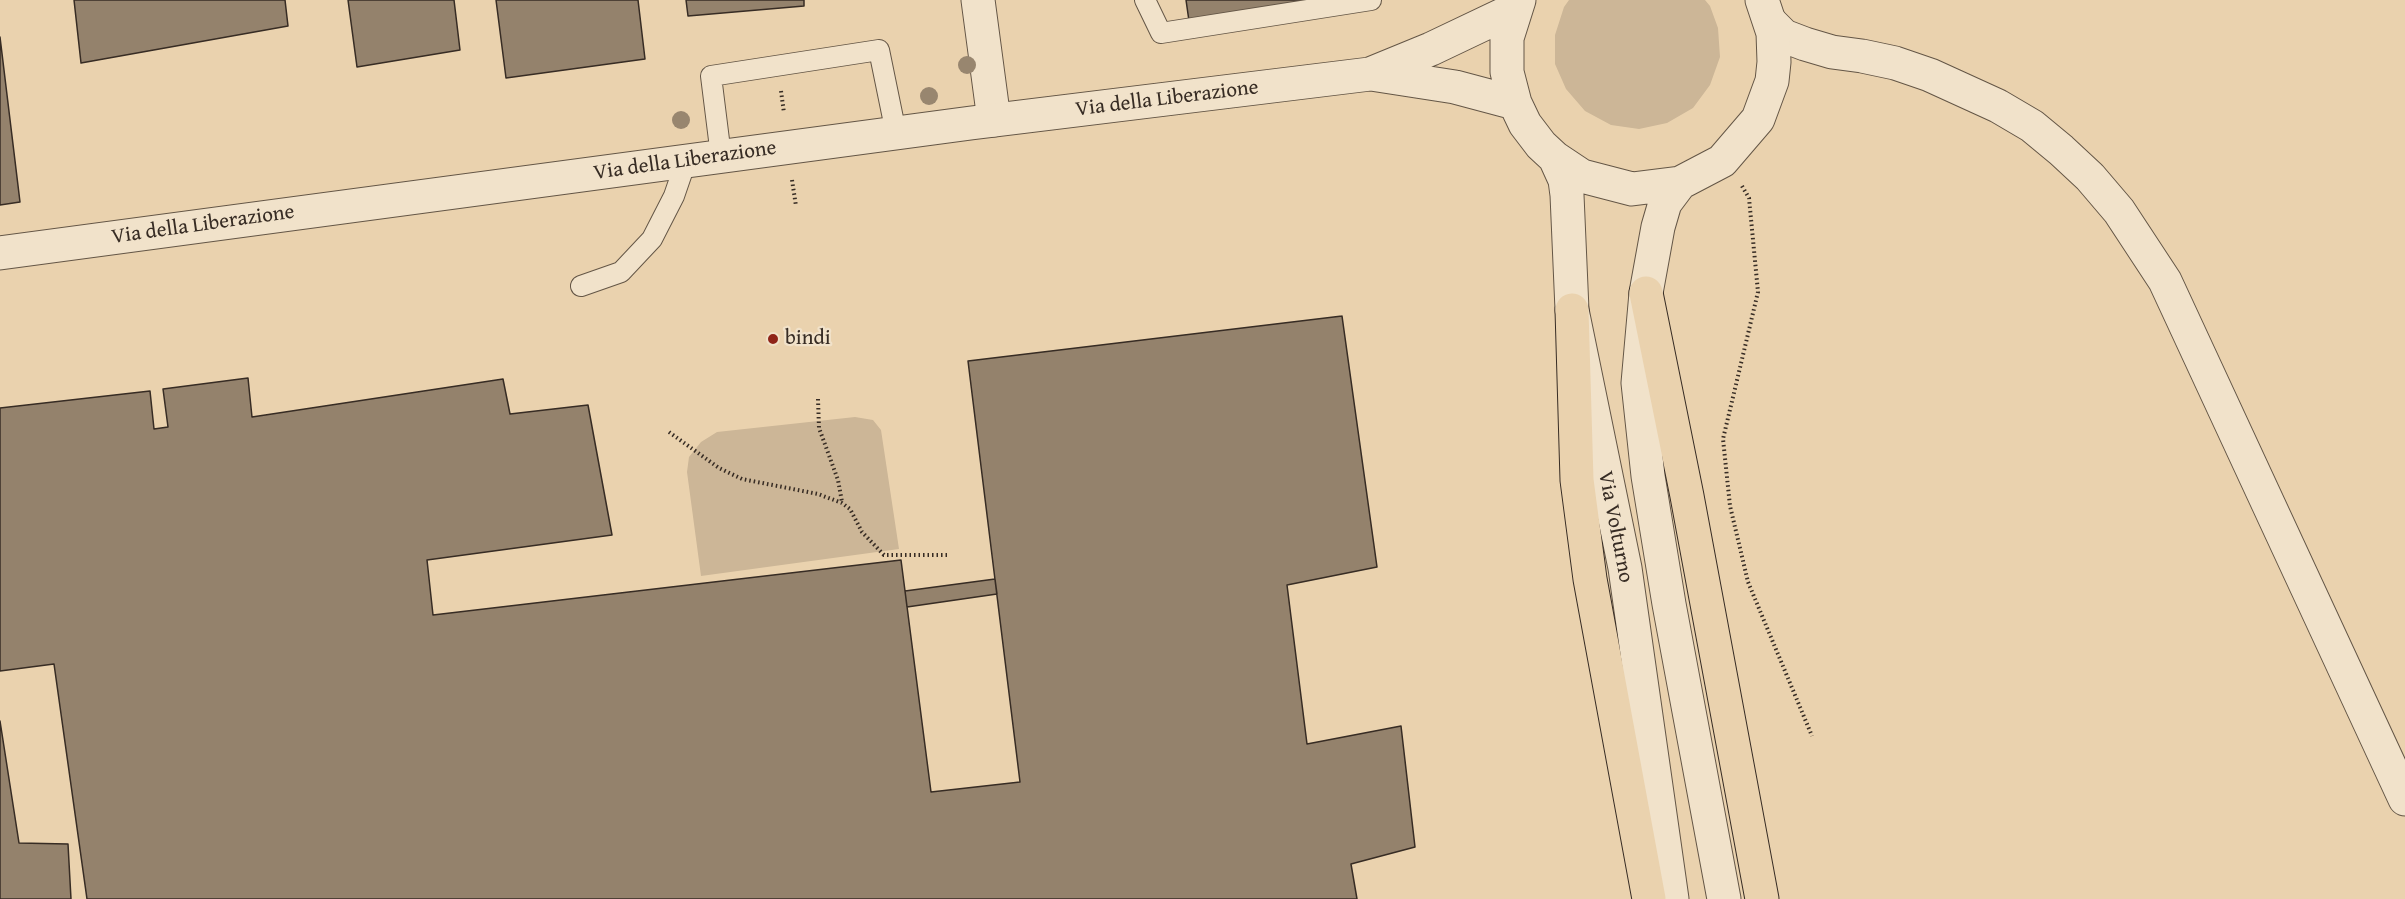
<!DOCTYPE html>
<style>
body{margin:0}
canvas{display:block;background:#ead2ae}
</style>
<canvas width="2405" height="899"></canvas>
<script>
const c = document.querySelector('canvas').getContext('2d');
c.lineJoin = 'round';
function fillPath(path, color) { c.fillStyle = color; c.fill(path, 'evenodd'); }
const toPath = rows => new Path2D(rows.map(r => 'M' + r).join(''));
function stroke(path, color, width, dash) { c.strokeStyle = color; c.lineWidth = width; c.lineCap = dash ? 'butt' : 'round'; c.setLineDash(dash || []); c.stroke(path); }
function drawText(font, color, halo, rows, align = 'center') {
  c.font = font + ' "Gentium Book Plus",serif'; c.lineWidth = 4.5; c.setLineDash([]); c.textBaseline = 'middle'; c.strokeStyle = halo; c.fillStyle = color; for (const [text, x, y, turn = 0] of rows) {
    c.save(); c.translate(x, y); c.rotate((+turn || 0) * Math.PI / 180); c.textAlign = isNaN(turn) ? turn : align; if (halo) c.strokeText(text, 0, 0); c.fillText(text, 0, 0); c.restore();
  }
}
fillPath(toPath([
 [1569,0,1705,0,1710,6,1718,28,1720,57,1710,85,1693,108,1667,123,1639,129,1611,125,1585,111,1566,89,1555,64,1555,35,1564,7],
 [855,417,873,420,881,430,899,549,701,576,687,472,689,457,701,442,717,432]
]), '#ccb697');
const building = toPath([
 [74,0,285,0,288,26,81,63,74,0],
 [348,0,454,0,460,50,357,67,348,0],
 [496,0,638,0,645,59,506,78,496,0],
 [686,0,804,0,804,6,688,16,686,0],
 [1186,0,1330,0,1189,21,1186,0],
 [0,37,20,202,0,205,0,37],
 [1342,316,1377,567,1287,585,1307,744,1401,726,1415,847,1351,864,1357,899,87,899,54,664,0,671,0,408,150,391,154,429,168,427,163,389,248,378,252,417,503,379,510,414,588,405,612,535,427,560,433,615,901,560,931,792,1020,782,968,361,1342,316],
 [995,579,997,594,907,607,905,591,995,579],
 [0,721,19,843,68,844,71,899,0,899,0,721]
]);
fillPath(building, '#94826c');
stroke(building, '#372c24', 1.5);
const service = toPath([
 [1145,0,1161,33,1371,0],
 [721,156,711,76,879,50,896,133],
 [581,286,621,272,652,239,674,196,686,161]
]);
const minor = toPath([
 [978,0,994,120],
 [1771,23,1784,36,1805,44,1832,52,1862,56,1895,63,1930,75,1998,106,2032,126,2061,150,2090,177,2119,211,2165,281,2405,799]
]);
const tertiary = toPath([
 [1519,0,1507,38,1507,72,1515,103,1525,124,1541,145,1555,158,1582,176,1632,189,1680,183,1722,161,1758,119,1772,81,1774,62,1773,33,1762,0],
 [1371,74,1455,87,1515,103],
 [1555,158,1565,180,1567,195,1572,310,1625,568,1672,899],
 [1680,183,1665,203,1658,227,1646,293,1638,383,1648,476,1669,604,1724,899],
 [0,253,971,123,1370,74,1431,49,1515,9]
]);
const motorway = toPath([
 [1646,293,1687,496,1762,899],
 [1572,310,1577,480,1590,579,1649,899]
]);
stroke(service, '#645646', 22);
stroke(minor, '#645646', 35);
stroke(tertiary, '#645646', 35);
stroke(motorway, '#372c24', 35);
stroke(toPath([
 [781,91,784,113],
 [792,180,796,206],
 [1742,186,1749,198,1758,292,1723,439,1730,506,1748,582,1812,736],
 [818,399,819,428,838,480,842,502],
 [669,432,719,468,742,479,818,494,842,503,850,509,862,532,884,555,950,555]
]), '#372c24', 4, [1.5, 3]);
stroke(service, '#f1e2ca', 20);
stroke(minor, '#f1e2ca', 33);
stroke(tertiary, '#f1e2ca', 33);
stroke(motorway, '#ead2ae', 33);
c.fillStyle = '#98866f';
for (const [x, y] of [
 [967,65],
 [929,96],
 [681,120]
]) { c.beginPath(); c.arc(x, y, 9, 0, 2 * Math.PI); c.fill(); }
for (const [x, y, r, color] of [
 [773,339,6,"#8f2418"]
]) { const dot = new Path2D(); dot.arc(x, y, r, 0, 2 * Math.PI); c.fillStyle = color; c.fill(dot); stroke(dot, '#f1e2ca', 2); }
drawText('21px', '#372c24', '#f1e2ca', [
 ["Via della Liberazione",1167,99,-7],
 ["Via della Liberazione",685,161,-8],
 ["Via della Liberazione",203,225,-8],
 ["Via Volturno",1615,527,79]
]);
drawText('21px', '#372c24', '#f1e2ca', [
 ["bindi",785,339]
], 'left');
</script>
